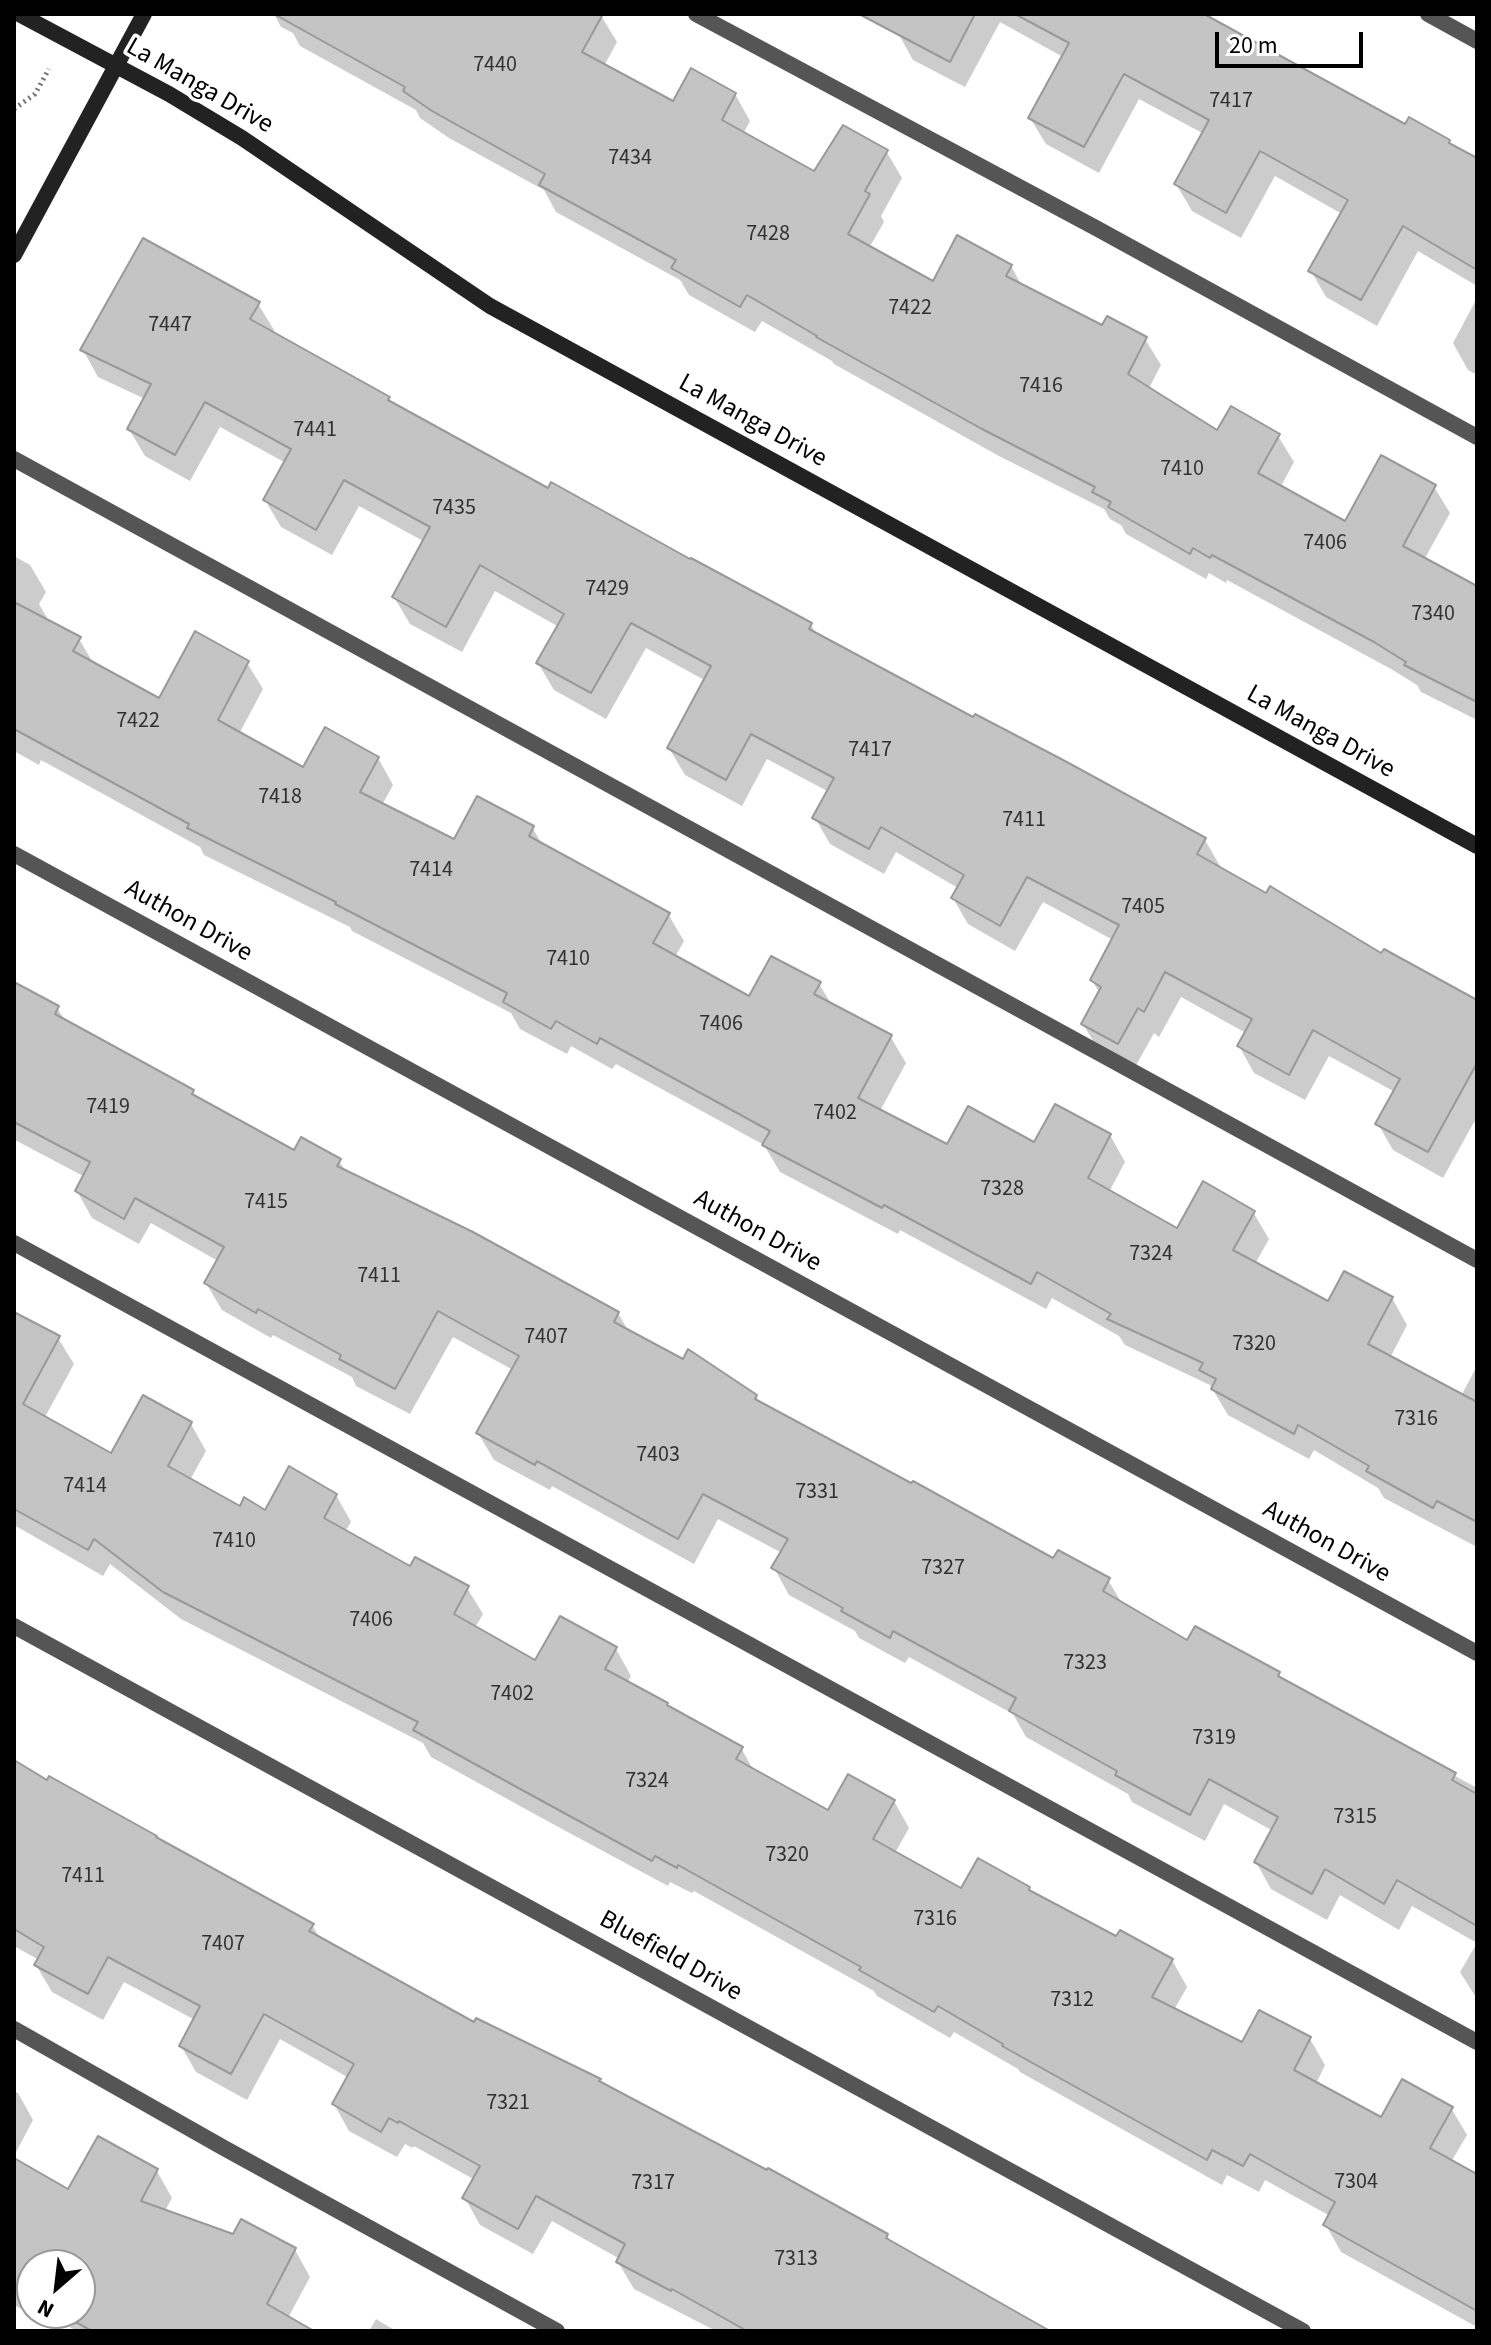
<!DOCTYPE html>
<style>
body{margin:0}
#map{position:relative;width:1491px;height:2345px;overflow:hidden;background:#fff;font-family:"Source Sans 3",sans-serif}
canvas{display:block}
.frame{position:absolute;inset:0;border:16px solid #000;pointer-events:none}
.north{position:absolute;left:16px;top:2249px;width:80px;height:80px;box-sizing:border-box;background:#fff;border:2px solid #999;border-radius:50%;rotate:208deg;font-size:22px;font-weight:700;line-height:32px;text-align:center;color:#000}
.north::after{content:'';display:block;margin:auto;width:28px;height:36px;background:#000;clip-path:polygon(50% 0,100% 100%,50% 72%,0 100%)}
.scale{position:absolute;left:1215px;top:32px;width:148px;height:36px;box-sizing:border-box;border:4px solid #000;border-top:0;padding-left:10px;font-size:24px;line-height:28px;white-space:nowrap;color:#000;-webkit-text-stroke:6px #fff;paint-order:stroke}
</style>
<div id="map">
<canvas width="1491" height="2345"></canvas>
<div class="frame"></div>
<div class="north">N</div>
<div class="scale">20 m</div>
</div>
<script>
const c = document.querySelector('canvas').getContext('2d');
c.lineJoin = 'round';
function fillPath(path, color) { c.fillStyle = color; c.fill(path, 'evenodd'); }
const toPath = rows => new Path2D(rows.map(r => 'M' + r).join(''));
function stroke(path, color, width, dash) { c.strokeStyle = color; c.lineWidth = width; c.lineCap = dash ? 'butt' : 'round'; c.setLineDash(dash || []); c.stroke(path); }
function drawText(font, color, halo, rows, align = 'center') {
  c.font = font + ' "Source Sans 3",sans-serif'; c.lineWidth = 7; c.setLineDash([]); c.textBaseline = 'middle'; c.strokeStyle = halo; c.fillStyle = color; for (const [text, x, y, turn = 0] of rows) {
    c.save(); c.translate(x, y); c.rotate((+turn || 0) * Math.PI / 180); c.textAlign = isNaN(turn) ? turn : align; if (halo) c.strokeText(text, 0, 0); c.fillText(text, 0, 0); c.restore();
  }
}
fillPath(toPath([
 [274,14,600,14,617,42,604,66,673,104,735,94,750,121,743,134,815,174,886,151,902,178,881,216,884,222,869,248,934,283,1011,266,1022,286,1103,328,1145,339,1161,365,1148,390,1218,433,1278,436,1294,462,1280,488,1346,524,1434,487,1450,513,1424,560,1477,589,1477,720,1421,692,1417,685,1391,669,1227,580,1226,583,1209,573,1206,579,1126,534,1121,525,1110,519,1104,509,999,456,834,364,832,361,762,321,755,332,689,295,680,280,556,212,544,190,449,138,420,118,416,110,300,46,293,33,281,27],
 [908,14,1200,14,1406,127,1449,142,1452,147,1477,160,1477,286,1418,251,1377,326,1326,297,1311,271,1342,214,1275,176,1241,238,1192,211,1176,184,1204,134,1139,99,1099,173,1046,144,1030,118,1063,57,1000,22,965,87,913,60,898,33],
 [1477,298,1477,375,1468,370,1453,343],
 [258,304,274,330,272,333,388,398,392,405,549,490,811,625,817,635,1205,840,1220,866,1219,868,1382,956,1477,1002,1477,1124,1474,1122,1443,1178,1393,1150,1378,1124,1395,1092,1329,1056,1305,1100,1254,1073,1239,1046,1246,1033,1181,997,1159,1037,1154,1033,1134,1069,1099,1051,1083,1024,1100,994,1092,980,1113,940,1043,902,1015,951,968,924,953,898,958,888,896,852,884,874,830,844,815,818,829,792,767,759,742,806,685,775,669,748,706,681,646,648,606,719,554,690,538,663,559,627,495,591,462,652,410,624,394,597,425,542,359,506,332,555,281,527,265,500,286,463,220,427,190,481,145,456,129,429,145,399,98,377,83,350],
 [14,556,30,565,46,592,39,604,50,623,79,639,95,666,159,701,247,663,263,689,239,734,304,770,378,758,393,785,382,805,455,841,532,827,543,846,668,914,684,941,675,957,750,998,819,984,832,1005,890,1036,906,1063,880,1111,948,1146,1034,1145,1110,1135,1125,1162,1109,1192,1178,1230,1253,1212,1269,1239,1255,1264,1329,1303,1392,1298,1407,1325,1390,1358,1461,1396,1477,1366,1477,1547,1384,1498,1378,1488,1314,1450,1309,1459,1228,1415,1210,1385,1125,1345,1119,1336,1052,1298,1046,1309,900,1230,898,1234,780,1172,764,1145,616,1064,612,1069,571,1046,567,1054,520,1029,511,1013,352,931,350,927,204,855,200,847,41,760,39,765,14,751],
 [14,984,57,1008,66,1022,192,1092,196,1098,295,1153,339,1161,347,1173,618,1313,629,1332,756,1396,760,1404,1054,1561,1108,1580,1123,1605,1188,1642,1278,1674,1282,1681,1477,1788,1477,1999,1460,1972,1477,1943,1412,1906,1399,1930,1340,1895,1327,1920,1271,1889,1256,1862,1273,1831,1224,1804,1205,1841,1132,1802,1128,1794,1026,1737,1013,1714,909,1657,905,1663,859,1638,855,1631,789,1595,774,1568,782,1553,718,1519,694,1564,552,1486,550,1490,494,1460,478,1433,513,1370,453,1337,410,1414,356,1386,352,1377,273,1335,271,1338,222,1310,206,1283,218,1261,151,1223,139,1244,92,1218,77,1191,85,1177,15,1140,14,1142],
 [14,1314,58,1338,74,1364,45,1417,111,1456,191,1424,206,1451,190,1480,240,1508,266,1512,336,1495,351,1522,345,1532,411,1568,467,1588,483,1614,475,1628,536,1663,616,1649,631,1676,627,1683,741,1748,754,1771,828,1813,894,1801,909,1828,895,1853,962,1891,1028,1889,1031,1893,1117,1939,1172,1960,1187,1987,1174,2010,1242,2045,1310,2039,1325,2065,1316,2084,1382,2120,1451,2108,1467,2135,1451,2162,1477,2176,1477,2327,1341,2252,1326,2225,1330,2216,1265,2180,1259,2192,1227,2175,1222,2185,1020,2072,1018,2069,954,2032,950,2038,877,1996,874,1991,694,1891,692,1893,670,1882,668,1886,551,1823,431,1757,423,1743,181,1619,110,1564,103,1576,14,1525],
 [14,1762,312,1925,321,1940,475,2024,599,2081,602,2085,887,2235,891,2243,1046,2331,716,2331,634,2289,618,2262,620,2259,552,2221,533,2254,480,2225,465,2198,475,2180,414,2146,413,2148,405,2144,397,2157,349,2131,334,2104,349,2078,280,2039,247,2100,196,2072,181,2046,195,2020,124,1982,103,2020,52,1992,36,1965,39,1960,14,1946],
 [14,2091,18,2093,33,2120,14,2156],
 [99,2139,157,2171,172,2198,165,2211,234,2236,295,2250,310,2277,288,2318,310,2331,77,2331,49,2316,46,2322,14,2305,14,2161,69,2192],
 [32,2265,80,2265,80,2313,32,2313],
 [376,2319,396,2331,369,2331]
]), '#0003');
const building = toPath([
 [274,14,603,14,582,52,673,101,691,68,736,93,722,120,814,171,843,125,888,150,865,191,870,194,848,234,933,281,957,235,1012,265,1006,276,1102,325,1107,316,1147,337,1128,374,1217,430,1231,406,1280,434,1258,473,1345,521,1381,455,1436,485,1403,546,1477,586,1477,702,1404,665,1406,662,1374,642,1212,555,1210,558,1193,548,1190,554,1108,507,1111,502,1092,492,1095,487,982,429,816,337,817,336,747,295,740,307,671,268,676,260,539,185,545,174,432,111,403,91,405,87,274,14],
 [859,14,975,14,950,62,859,14],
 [1015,14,1204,14,1405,124,1409,117,1450,140,1449,143,1477,158,1477,270,1403,226,1361,300,1308,271,1348,200,1260,151,1226,213,1174,184,1209,120,1124,74,1084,147,1028,118,1069,43,1015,14],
 [143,238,260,302,250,319,390,397,388,400,548,488,551,482,690,559,691,558,812,623,809,629,973,717,975,714,1065,761,1206,838,1197,854,1266,893,1270,886,1381,953,1384,949,1477,1000,1477,1063,1428,1152,1375,1124,1400,1079,1313,1030,1289,1075,1237,1046,1252,1019,1165,972,1144,1012,1138,1008,1118,1044,1081,1024,1101,987,1090,980,1119,925,1027,877,1000,926,951,898,964,875,881,827,869,849,812,818,834,778,751,734,726,780,667,748,711,666,631,623,591,693,536,663,564,614,480,565,446,627,392,597,430,527,344,480,316,530,263,500,291,449,205,402,175,455,127,429,151,384,80,350,143,238],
 [14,602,81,637,73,651,159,698,195,631,249,661,218,720,303,767,325,727,379,757,360,792,454,839,477,796,534,826,529,836,670,913,653,943,749,996,771,956,821,982,814,994,892,1035,858,1098,947,1144,968,1106,1034,1142,1055,1104,1111,1134,1088,1178,1177,1228,1203,1181,1255,1211,1233,1250,1328,1301,1344,1271,1393,1297,1368,1344,1477,1402,1477,1522,1437,1501,1433,1508,1366,1471,1369,1466,1298,1425,1294,1434,1211,1389,1216,1379,1199,1370,1203,1363,1107,1319,1111,1314,1037,1272,1031,1284,884,1205,882,1208,762,1145,770,1131,600,1038,597,1044,556,1021,551,1029,503,1002,507,993,335,904,336,902,187,828,189,824,14,729,14,602],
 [14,982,59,1006,55,1014,194,1090,192,1094,294,1150,301,1137,341,1159,337,1166,473,1232,619,1312,614,1322,683,1359,688,1349,757,1395,755,1399,911,1483,913,1481,1053,1558,1058,1550,1110,1578,1103,1591,1187,1640,1195,1626,1280,1672,1278,1676,1456,1773,1452,1780,1477,1794,1477,1926,1397,1880,1384,1904,1325,1869,1312,1894,1254,1862,1278,1817,1209,1779,1190,1815,1115,1775,1117,1771,1009,1711,1016,1698,893,1631,890,1638,841,1611,843,1608,771,1568,788,1539,703,1494,678,1539,537,1461,535,1465,476,1433,519,1356,438,1311,395,1389,339,1359,341,1355,258,1309,256,1313,204,1283,224,1247,135,1198,124,1219,75,1191,90,1162,14,1122,14,982],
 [14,1312,60,1336,23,1404,111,1453,143,1395,192,1422,168,1466,240,1506,244,1497,265,1510,289,1466,337,1494,324,1518,410,1566,415,1557,469,1586,454,1614,535,1660,560,1616,617,1647,605,1669,668,1703,667,1705,743,1747,736,1759,828,1810,848,1774,895,1800,873,1839,961,1888,978,1858,1030,1887,1029,1890,1116,1936,1120,1930,1173,1959,1152,1997,1242,2042,1259,2010,1311,2037,1294,2070,1381,2117,1402,2079,1453,2107,1430,2148,1477,2174,1477,2311,1323,2225,1335,2202,1250,2154,1243,2166,1212,2150,1207,2160,1002,2046,1003,2044,938,2006,934,2012,859,1970,861,1967,678,1865,677,1868,655,1856,652,1861,533,1796,413,1730,418,1722,163,1592,94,1539,88,1550,14,1509,14,1312],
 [14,1760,47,1780,49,1776,157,1836,156,1837,314,1924,309,1931,474,2022,476,2018,601,2079,599,2081,767,2170,768,2168,888,2234,886,2238,1050,2331,747,2331,672,2289,671,2291,616,2262,625,2244,536,2196,518,2229,462,2198,480,2166,399,2121,398,2123,389,2118,381,2132,332,2104,354,2064,264,2014,231,2074,179,2046,200,2006,108,1957,88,1994,34,1965,44,1947,14,1929,14,1760],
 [98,2136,158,2169,141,2201,233,2234,241,2219,296,2248,267,2304,314,2331,92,2331,59,2313,80,2313,80,2265,32,2265,32,2298,14,2288,14,2158,68,2189,98,2136]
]);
fillPath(building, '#c4c4c4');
stroke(building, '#999', 2);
stroke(toPath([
 [14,109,35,94,49,69]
]), '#777', 5, [2, 4]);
stroke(toPath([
 [696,14,1096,228,1477,437],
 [14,459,1477,1260],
 [14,1243,1477,2042],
 [14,2029,224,2148,557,2331]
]), '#555', 16);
stroke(toPath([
 [1428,14,1477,41],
 [14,854,1477,1653],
 [14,1626,1303,2331]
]), '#555', 16);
stroke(toPath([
 [19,14,169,94,242,138,490,306,1477,846],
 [14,255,144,14]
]), '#222', 16);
drawText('22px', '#313131', null, [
 ["7440",495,66],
 ["7417",1231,102],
 ["7434",630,159],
 ["7428",768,235],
 ["7422",910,309],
 ["7447",170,326],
 ["7416",1041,387],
 ["7441",315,431],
 ["7410",1182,470],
 ["7435",454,509],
 ["7406",1325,544],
 ["7429",607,590],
 ["7340",1433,615],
 ["7422",138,722],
 ["7417",870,751],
 ["7418",280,798],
 ["7411",1024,821],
 ["7414",431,871],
 ["7405",1143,908],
 ["7410",568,960],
 ["7406",721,1025],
 ["7419",108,1108],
 ["7402",835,1114],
 ["7328",1002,1190],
 ["7415",266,1203],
 ["7324",1151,1255],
 ["7411",379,1277],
 ["7407",546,1338],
 ["7320",1254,1345],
 ["7316",1416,1420],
 ["7403",658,1456],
 ["7414",85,1487],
 ["7331",817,1493],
 ["7410",234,1542],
 ["7327",943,1569],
 ["7406",371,1621],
 ["7323",1085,1664],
 ["7402",512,1695],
 ["7319",1214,1739],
 ["7324",647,1782],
 ["7315",1355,1818],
 ["7320",787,1856],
 ["7411",83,1877],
 ["7316",935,1920],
 ["7407",223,1945],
 ["7312",1072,2001],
 ["7321",508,2104],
 ["7304",1356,2183],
 ["7317",653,2184],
 ["7313",796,2260]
]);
drawText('26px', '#000', '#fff', [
 ["La Manga Drive",199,87,30],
 ["La Manga Drive",752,422,29],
 ["La Manga Drive",1320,733,29],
 ["Authon Drive",188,922,29],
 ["Authon Drive",757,1232,29],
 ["Authon Drive",1326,1543,29],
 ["Bluefield Drive",670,1957,29]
]);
</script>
